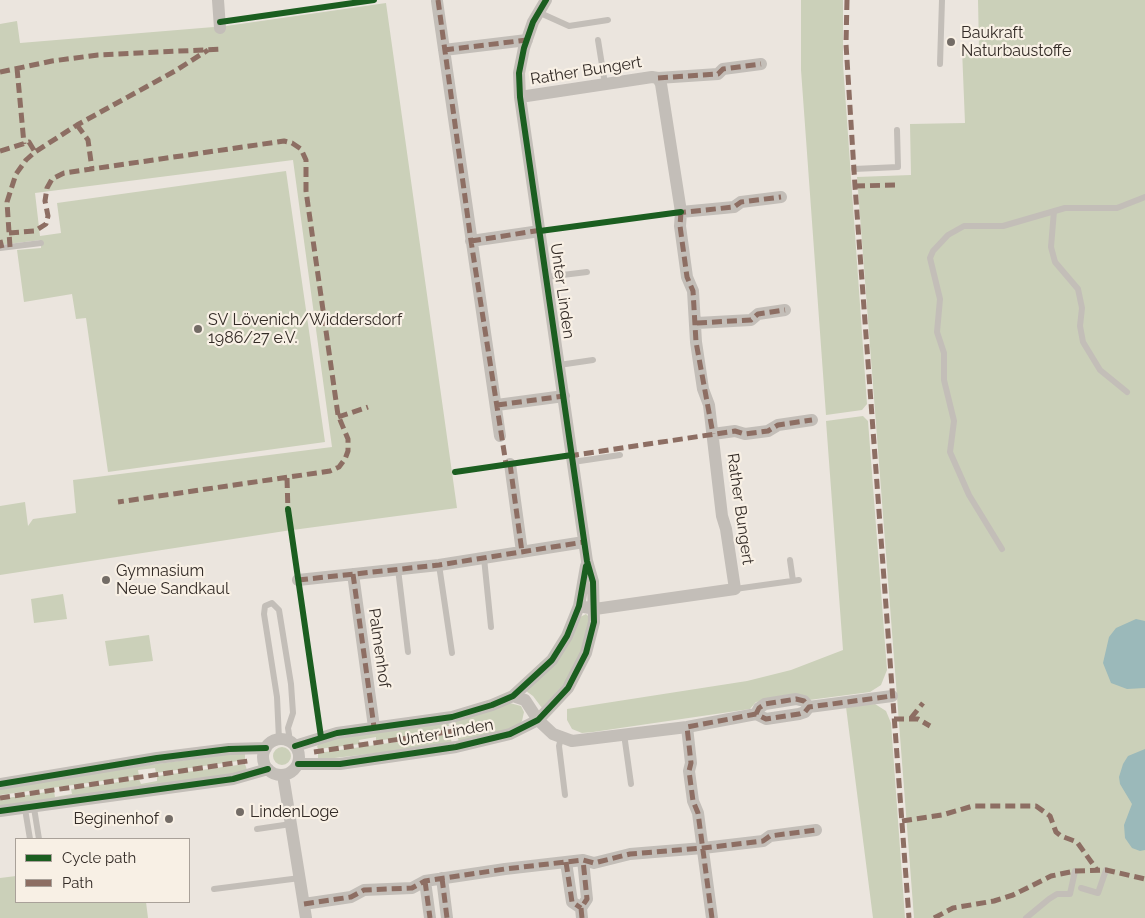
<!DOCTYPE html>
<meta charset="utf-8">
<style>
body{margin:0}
#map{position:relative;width:1145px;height:918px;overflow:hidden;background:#ebe5de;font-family:Raleway,sans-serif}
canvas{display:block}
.legend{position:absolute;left:15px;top:838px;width:175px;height:65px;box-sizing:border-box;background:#f8f0e5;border:1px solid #a9a199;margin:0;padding:6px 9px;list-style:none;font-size:15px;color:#332b26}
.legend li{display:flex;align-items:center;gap:10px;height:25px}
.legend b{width:25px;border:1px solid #a9a199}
</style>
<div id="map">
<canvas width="1145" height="918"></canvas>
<ul class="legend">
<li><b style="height:6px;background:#1b5e20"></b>Cycle path</li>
<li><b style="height:6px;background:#8d6e63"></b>Path</li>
</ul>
</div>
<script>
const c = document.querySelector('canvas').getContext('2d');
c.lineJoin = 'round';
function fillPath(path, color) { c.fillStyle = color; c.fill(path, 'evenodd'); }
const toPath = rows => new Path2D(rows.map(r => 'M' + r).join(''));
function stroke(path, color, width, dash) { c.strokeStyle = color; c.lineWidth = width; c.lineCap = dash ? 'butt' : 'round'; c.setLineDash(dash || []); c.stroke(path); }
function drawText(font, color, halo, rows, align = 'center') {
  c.font = font + ' Raleway,sans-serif'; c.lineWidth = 4.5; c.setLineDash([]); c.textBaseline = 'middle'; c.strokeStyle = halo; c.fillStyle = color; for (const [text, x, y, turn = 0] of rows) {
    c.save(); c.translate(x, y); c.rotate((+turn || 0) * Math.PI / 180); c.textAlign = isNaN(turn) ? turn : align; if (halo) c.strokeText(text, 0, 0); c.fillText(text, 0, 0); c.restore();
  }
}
fillPath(toPath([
 [801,0,843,0,843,64,867,404,862,410,826,415,801,70],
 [978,0,1145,0,1145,918,914,918,857,177,911,175,910,124,965,123,962,49,979,49],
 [386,3,457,508,285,531,0,575,0,506,25,502,28,526,33,519,76,513,73,480,332,447,293,160,35,193,40,236,61,233,57,203,286,171,325,442,108,472,86,318,76,319,72,294,24,302,17,250,41,248,41,240,0,245,0,24,17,21,20,43,226,26],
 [863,416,868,421,887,670,881,685,870,692,809,700,802,695,756,702,750,709,593,732,582,733,572,729,567,720,567,709,747,681,791,670,843,650,826,421],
 [63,594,67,619,34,623,31,599],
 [586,614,589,617,586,642,570,677,542,708,533,696,526,691,580,617],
 [149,635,153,661,109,666,105,641],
 [510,703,521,706,524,712,522,721,516,727,459,743,458,738,464,737,462,724,456,725,455,720],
 [875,704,886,711,891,723,905,918,873,918,846,707],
 [448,721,449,726,445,726,445,731,376,741,376,737,359,740,360,744,318,749,317,746,323,740],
 [446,735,446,739,451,739,452,744,318,760,318,753],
 '273 756a9 9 0 1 1 18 0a9 9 0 1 1-18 0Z',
 [245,752,245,760,156,773,155,768,138,770,139,776,0,795,0,786,10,784],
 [245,764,247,770,239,774,0,807,0,799,54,791,55,797,72,794,71,789,139,779,141,784,157,781,157,776],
 [16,876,16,902,146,902,148,918,0,918,0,878]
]), '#cbd0b9');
fillPath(toPath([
 [1136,619,1145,621,1145,688,1127,689,1111,683,1103,663,1109,637,1116,628],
 [1145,749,1145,850,1140,851,1132,848,1125,838,1124,825,1132,804,1120,784,1119,777,1123,764,1128,756]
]), '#9bb9ba');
stroke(toPath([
 [538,12,569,26,608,20],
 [598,40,605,84],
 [940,64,942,0],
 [854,169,898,167,897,130],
 [1054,211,1051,247,1055,262,1078,289,1082,308,1080,326,1083,342,1100,370,1127,392],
 [0,248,41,243],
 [546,277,587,272],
 [559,365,593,360],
 [573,462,620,455],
 [1002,549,969,495,950,452,954,421,944,380,944,353,937,332,940,299,930,258,933,251,948,235,964,226,1003,226,1065,208,1117,208,1145,197],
 [484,558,491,627],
 [790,560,793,581],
 [439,565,452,653],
 [398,569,408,652],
 [735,589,799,580],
 [624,734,631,784],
 [561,738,559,746,565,795],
 [279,739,277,697,264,614,265,606,272,603,279,610,291,684,293,713,288,728,290,741],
 [34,808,39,839],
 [25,809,30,839],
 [257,829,291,824],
 [1081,888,1098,893,1106,870],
 [214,889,300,878],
 [1026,918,1049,899,1057,894,1070,894,1075,871]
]), '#c3beb8', 6);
stroke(toPath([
 [218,0,220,28],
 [437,1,500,436],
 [444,50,527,40],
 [658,78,718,74,723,69,761,64],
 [520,97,652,77,658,78,661,84,681,212,680,226,687,277,693,291,696,342,703,389,709,405,722,516,726,529,735,589,595,609,579,606],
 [681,212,734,207,741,202,781,197],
 [471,241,540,231],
 [697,323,751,320,758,314,785,310],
 [497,405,564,396],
 [713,434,735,431,745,434,768,431,778,425,812,420],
 [510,464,522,552],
 [353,574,374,727],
 [298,580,439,565,584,542],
 [513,696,525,700,538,720,553,734,572,741,687,727,756,714,766,719,799,714,805,712,809,707,892,696],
 [756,714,759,708,765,704,796,699,804,701,809,707],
 [687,727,691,763,689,771,693,801,698,813,712,918],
 '263 757a18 18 0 1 1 36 0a18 18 0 1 1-36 0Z',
 [295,746,337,733,452,717,492,705,513,696,552,660,567,636,579,606,586,566],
 [298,764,340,764,456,747,510,734,538,720,555,702,568,688,586,653,594,622,593,582,587,561,520,97,519,73,524,48,533,22,546,0],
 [283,775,306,918],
 [0,784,157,758,229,749,266,748],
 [0,811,233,779,268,769],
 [566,862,572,902,581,908],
 [442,878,447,918],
 [425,881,430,918],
 [304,904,351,897,364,890,412,888,425,881,505,869,583,860,594,863,630,854,703,848,763,841,770,836,816,830],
 [582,918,581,908,587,899,583,860]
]), '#c3beb8', 12);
stroke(toPath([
 [438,0,471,241,506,464],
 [847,0,846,44,855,186,909,918],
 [444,50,527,40],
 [17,68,24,144],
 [0,72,52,61,98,55,222,49],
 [658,78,718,74,723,69,761,64],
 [77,125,88,140,92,169],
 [0,151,29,142,35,152],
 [855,186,895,185],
 [681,212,680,226,687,277,693,291,696,342,713,434],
 [676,213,734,207,741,202,781,197],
 [9,233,35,231,46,224,48,216,45,201,47,188,52,179,64,173,284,141,292,143,301,149,306,160,306,191,338,415,348,439,348,451,345,459,339,467,330,471,118,502],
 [0,240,2,248],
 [471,241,542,230],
 [10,247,7,202,16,174,26,160,35,152,77,125,175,71,208,50],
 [697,323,751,320,758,314,785,310],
 [497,405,564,396],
 [338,417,368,407],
 [569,456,735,431,745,434,768,431,778,425,812,420],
 [510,464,522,552],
 [287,478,288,512],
 [353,574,374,727],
 [298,580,439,565,584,542],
 [756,714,759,708,765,704,796,699,804,701,809,707],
 [911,718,923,703],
 [894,719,918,719,930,726],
 [314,752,454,731],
 [0,798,248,761],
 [902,821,942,815,973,806,1036,806,1050,816,1056,832,1061,836,1077,842,1097,870],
 [566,862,572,902,581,908],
 [442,878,447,918],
 [425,881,430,918],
 [304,904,351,897,364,890,412,888,425,881,505,869,583,860,594,863,630,854,703,848,763,841,770,836,816,830],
 [582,918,581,908,587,899,583,860],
 [712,918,698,813,693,801,689,771,691,763,687,727,756,714,766,719,799,714,805,712,809,707,892,696],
 [934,918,953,908,994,901,1013,895,1051,876,1075,871,1106,870,1145,879]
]), '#8d6e63', 5, [10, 5]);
stroke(toPath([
 [220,22,374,0],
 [540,231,681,212],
 [455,472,572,455],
 [288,509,321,737],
 [295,746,337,733,452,717,492,705,513,696,552,660,567,636,579,606,586,566],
 [298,764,340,764,456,747,510,734,538,720,555,702,568,688,586,653,594,622,593,582,587,561,520,97,519,73,524,48,533,22,546,0],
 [0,784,157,758,229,749,266,748],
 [0,811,233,779,268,769]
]), '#1b5e20', 6);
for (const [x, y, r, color] of [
 [951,42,5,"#736c66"],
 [198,329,5,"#736c66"],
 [106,580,5,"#736c66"],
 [240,812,5,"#736c66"],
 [169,819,5,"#736c66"]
]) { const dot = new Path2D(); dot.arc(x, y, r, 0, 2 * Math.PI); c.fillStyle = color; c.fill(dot); stroke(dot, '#f8f0e5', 2); }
drawText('16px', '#332b26', '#f8f0e5', [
 ["Baukraft",961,33],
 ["Naturbaustoffe",961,51],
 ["SV Lövenich/Widdersdorf",208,320],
 ["1986/27 e.V.",208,338],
 ["Gymnasium",116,571],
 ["Neue Sandkaul",116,589],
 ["LindenLoge",250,812],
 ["Beginenhof",159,819,"right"]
], 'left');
drawText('16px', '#332b26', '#f8f0e5', [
 ["Rather Bungert",586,71,-9],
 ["Unter Linden",562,291,82],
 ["Rather Bungert",740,509,82],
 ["Palmenhof",379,648,82],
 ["Unter Linden",446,733,-10]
]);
</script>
